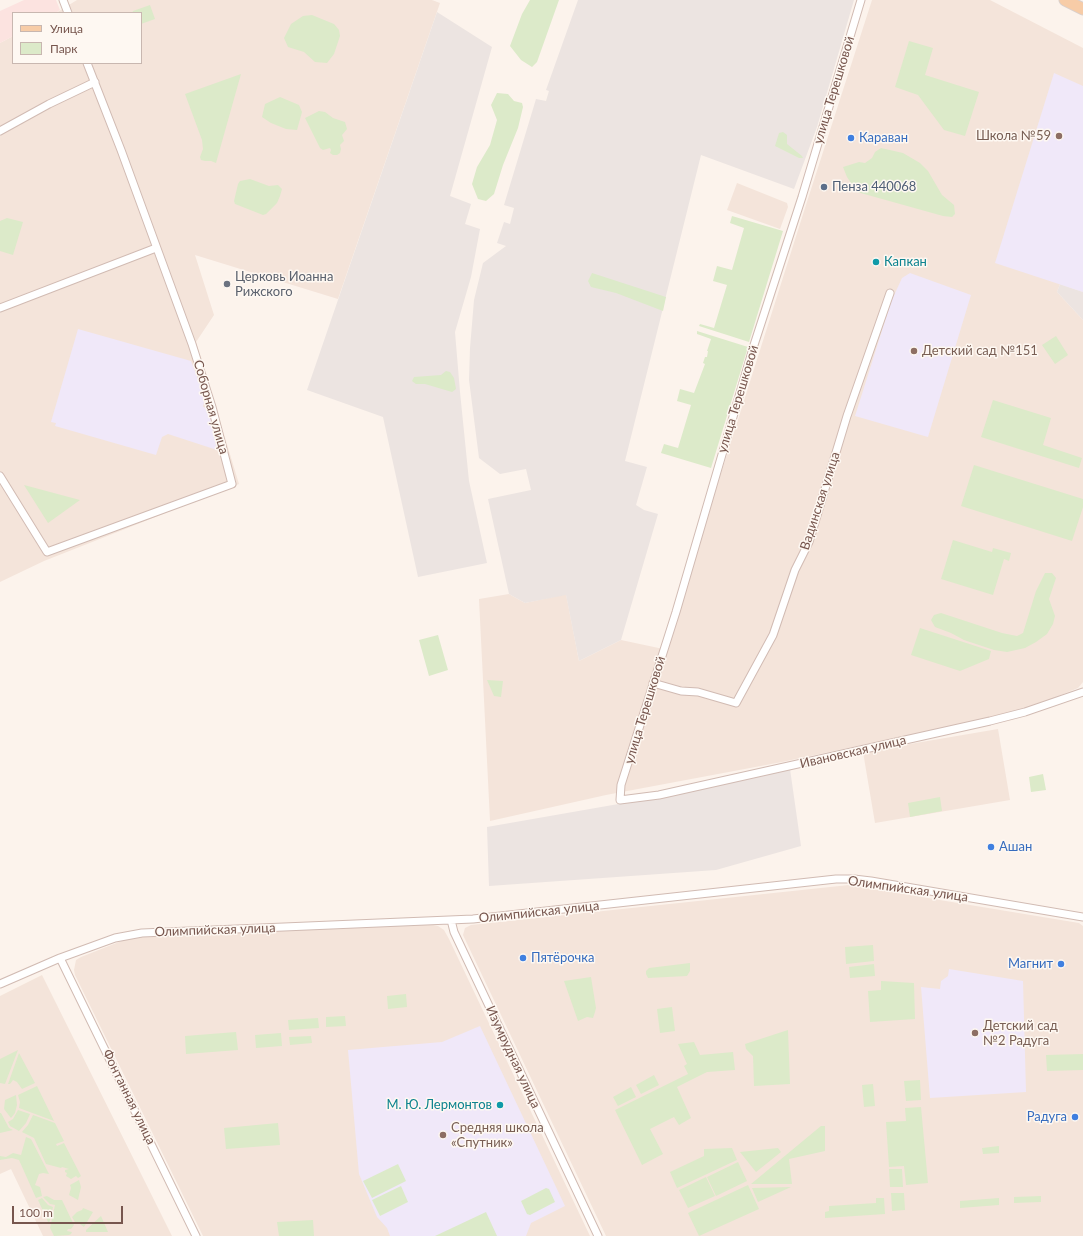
<!DOCTYPE html>
<meta charset="utf-8">
<style>
body{margin:0}
#map{position:relative;width:1083px;height:1236px;overflow:hidden;background:#fcf3ec;font-family:Lato,sans-serif}
canvas{display:block}
.legend{position:absolute;left:12px;top:12px;width:130px;height:52px;box-sizing:border-box;background:#fef8f2;border:1px solid #c8b7b0;margin:0;padding:5px 7px;list-style:none;font-size:12px;color:#77564e}
.legend li{display:flex;align-items:center;gap:8px;height:20px}
.legend b{width:20px;border:1px solid #c8b7b0}
.scale{position:absolute;left:12px;top:1206px;width:111px;height:18px;box-sizing:border-box;border:2px solid #77564e;border-top:0;padding-left:5px;font-size:12px;line-height:14px;white-space:nowrap;color:#77564e;-webkit-text-stroke:3px #fef8f2;paint-order:stroke}
</style>
<div id="map">
<canvas width="1083" height="1236"></canvas>
<ul class="legend">
<li><b style="height:5px;background:#f7cca7"></b>Улица</li>
<li><b style="height:11px;background:#dceac9"></b>Парк</li>
</ul>
<div class="scale">100 m</div>
</div>
<script>
const c = document.querySelector('canvas').getContext('2d');
c.lineJoin = 'round';
function fillPath(path, color) { c.fillStyle = color; c.fill(path, 'evenodd'); }
const toPath = rows => new Path2D(rows.map(r => 'M' + r).join(''));
function stroke(path, color, width, dash) { c.strokeStyle = color; c.lineWidth = width; c.lineCap = dash ? 'butt' : 'round'; c.setLineDash(dash || []); c.stroke(path); }
function drawText(font, color, halo, rows, align = 'center') {
  c.font = font + ' Lato,sans-serif'; c.lineWidth = 3; c.setLineDash([]); c.textBaseline = 'middle'; c.strokeStyle = halo; c.fillStyle = color; for (const [text, x, y, turn = 0] of rows) {
    c.save(); c.translate(x, y); c.rotate((+turn || 0) * Math.PI / 180); c.textAlign = isNaN(turn) ? turn : align; if (halo) c.strokeText(text, 0, 0); c.fillText(text, 0, 0); c.restore();
  }
}
fillPath(toPath([
 [77,0,432,0,440,3,338,299,195,255,214,315,196,342,239,484,44,561,0,582,0,43,13,36,13,63,141,63,141,13,56,13],
 [872,0,990,0,1083,48,1083,292,1060,284,1057,292,1083,320,1083,682,1078,688,1022,711,782,762,606,795,490,821,479,599,509,594,525,603,566,594,579,661,621,640,668,650,685,587,805,208],
 [737,183,787,203,788,207,780,229,727,210],
 [998,729,1010,800,875,823,863,752],
 [849,885,1079,923,1083,926,1083,1236,606,1236,463,935,465,928,471,925],
 [429,924,438,926,444,930,449,939,590,1236,203,1236,75,975,74,970,76,960,81,957,124,940,146,934],
 [42,975,172,1236,43,1236,11,1169,0,1174,0,996]
]), '#f4e4da');
fillPath(toPath([
 [24,0,56,0,60,10,56,13,13,13,13,36,0,43,0,11]
]), '#fce3e0');
fillPath(toPath([
 [578,0,854,0,817,127,794,189,701,155,625,461,647,467,636,505,644,510,658,514,621,640,579,661,566,595,525,603,509,594,488,499,531,490,526,469,500,474,479,458,469,380,470,348,474,300,483,263,506,246,497,243,504,222,510,224,514,208,504,205,536,99,546,101,549,91,546,90],
 [437,12,492,47,450,196,471,204,465,224,480,229,471,277,455,332,460,392,469,481,487,563,418,577,383,417,307,390],
 [1060,284,1083,292,1083,320,1057,292],
 [790,769,801,846,716,870,489,886,487,827,647,799]
]), '#ece4e1');
fillPath(toPath([
 [1054,73,1083,86,1083,292,995,263],
 [910,273,971,295,928,437,855,416,891,302,902,278],
 [78,329,191,361,205,397,203,407,208,408,217,450,168,434,162,437,156,455,55,426,56,423,51,422],
 [949,969,1023,981,1026,1092,930,1098,921,987,940,989,941,981,948,976],
 [480,1026,565,1206,531,1223,526,1236,390,1236,387,1228,377,1217,359,1174,348,1050,442,1042]
]), '#f0e8f9');
fillPath(toPath([
 [530,0,559,0,537,62,532,67,521,60,510,46,522,14],
 [150,5,155,19,141,24,141,13,132,13,133,11],
 [312,15,334,24,339,30,340,36,334,54,327,63,315,62,304,52,288,47,284,38,291,24,303,16],
 [909,41,933,48,925,75,979,92,965,136,944,130,918,95,895,87],
 [241,74,216,163,211,161,205,161,201,160,200,157,203,149,202,140,185,94],
 [497,93,508,94,514,101,522,103,523,107,518,128,503,165,494,194,486,201,478,199,472,184,477,167,490,145,497,120,491,105],
 [280,97,299,105,302,112,297,130,286,129,271,123,262,117,265,104],
 [319,111,325,112,333,118,345,122,347,129,342,135,344,141,340,145,341,149,340,153,337,155,333,155,330,153,331,150,330,148,323,150,320,148,305,118],
 [783,132,787,135,787,144,802,156,803,158,799,158,775,146,779,133],
 [881,148,903,153,920,163,928,171,942,195,954,205,955,214,952,217,943,216,857,192,847,177,843,167,859,162,865,163,872,158,875,152],
 [250,179,269,186,278,185,282,189,280,196,277,203,266,214,263,215,235,204,234,201,238,184,240,181],
 [732,216,783,231,749,342,699,326,700,324,714,328,727,285,713,281,717,266,732,270,744,228,730,223],
 [7,218,23,222,13,255,0,251,0,221],
 [592,273,666,297,663,311,616,293,591,287,588,281],
 [697,331,748,347,711,468,661,453,664,444,678,448,691,405,677,401,680,389,694,393,705,364,703,363,705,357,707,357,708,351,707,351,711,339,697,334],
 [1056,336,1068,355,1055,364,1042,345],
 [446,371,450,372,454,378,456,389,452,392,425,384,416,384,412,381,414,377,441,375],
 [993,400,1051,418,1043,445,1082,458,1079,468,981,437],
 [974,465,1083,499,1083,507,1072,541,961,506],
 [24,485,80,500,48,523],
 [953,540,992,552,993,548,1011,553,1009,561,1004,559,993,595,941,579],
 [1045,573,1052,573,1056,578,1049,599,1055,616,1053,624,1047,634,1036,642,1025,648,1007,652,994,650,964,640,951,633,935,627,931,620,934,615,941,613,1002,633,1017,636,1023,633,1036,591],
 [920,628,991,651,989,659,960,671,911,655],
 [438,635,448,670,429,676,419,640],
 [487,680,503,681,501,697,494,696],
 [1043,774,1046,790,1031,792,1029,777],
 [940,797,942,811,910,817,908,803],
 [873,945,874,961,846,964,845,947],
 [690,963,690,971,687,976,648,978,646,974,646,971,649,968],
 [874,964,875,976,850,978,849,967],
 [591,977,596,1008,595,1012,593,1018,587,1017,578,1021,564,981],
 [881,981,914,983,915,1019,870,1022,868,991,881,990],
 [406,994,407,1007,388,1009,387,996],
 [672,1007,675,1031,660,1033,657,1009],
 [345,1016,346,1026,326,1027,326,1017],
 [318,1018,319,1028,289,1030,288,1020],
 [788,1030,790,1084,754,1086,753,1056,746,1049,745,1044],
 [236,1032,238,1050,186,1054,185,1036],
 [281,1033,282,1046,256,1048,255,1035],
 [311,1036,312,1043,290,1045,289,1037],
 [694,1042,700,1055,733,1052,735,1070,707,1072,677,1087,691,1118,679,1125,674,1117,650,1129,663,1154,642,1165,615,1110,688,1074,684,1066,687,1064,678,1044],
 [18,1050,5,1084,0,1083,0,1059],
 [19,1053,35,1083,22,1089,17,1082,13,1080,10,1084,8,1084],
 [1083,1054,1083,1070,1047,1071,1046,1055],
 [654,1075,659,1085,641,1094,636,1085],
 [920,1080,921,1100,906,1101,904,1081],
 [873,1084,875,1106,864,1107,862,1085],
 [37,1086,54,1121,19,1108,20,1102,18,1095],
 [631,1087,636,1097,618,1106,613,1097],
 [16,1095,17,1105,15,1113,11,1118,4,1109,5,1100],
 [921,1107,928,1183,906,1185,904,1166,889,1167,886,1122,906,1121,905,1108],
 [18,1110,30,1114,26,1123,19,1131,10,1126,8,1122,13,1119],
 [0,1113,1,1113,9,1128,13,1130,0,1133],
 [33,1115,55,1123,64,1141,56,1144,57,1146,64,1143,81,1176,78,1178,76,1176,71,1179,66,1176,67,1173,65,1172,65,1170,69,1169,62,1167,61,1168,46,1164,34,1138,22,1132,28,1125],
 [278,1123,280,1145,226,1149,224,1128],
 [821,1126,825,1126,825,1151,789,1159,792,1184,751,1184],
 [26,1137,31,1139,49,1174,43,1173,39,1174,35,1185,40,1187,42,1196,36,1198,19,1160,12,1158,0,1160,0,1156,6,1157,13,1153,21,1155],
 [999,1146,999,1153,983,1154,982,1148],
 [732,1148,737,1160,677,1188,670,1172,704,1156,704,1149],
 [778,1148,781,1152,756,1172,740,1152],
 [738,1162,747,1181,716,1196,707,1177],
 [398,1164,406,1181,372,1198,363,1181],
 [889,1169,902,1169,903,1187,890,1187],
 [706,1177,715,1196,688,1208,679,1190],
 [79,1180,81,1187,78,1200,69,1195,71,1188,70,1185],
 [748,1185,759,1209,699,1236,688,1213],
 [401,1186,408,1202,380,1216,372,1200],
 [791,1187,758,1202,752,1188],
 [546,1188,549,1189,555,1202,530,1215,527,1214,521,1201],
 [891,1193,904,1193,905,1210,892,1211],
 [47,1196,54,1200,62,1200,74,1225,71,1229,68,1229,67,1231,72,1232,71,1234,69,1235,54,1236,50,1228,55,1205,50,1204,43,1197],
 [1041,1196,1041,1202,1014,1203,1014,1197],
 [42,1198,48,1205,53,1207,49,1224,38,1200],
 [876,1198,884,1198,885,1214,825,1218,825,1212,829,1211,829,1206,876,1203],
 [999,1198,999,1205,960,1208,960,1201],
 [83,1208,93,1212,84,1227,80,1224,76,1224,72,1217,77,1212,82,1210],
 [486,1212,497,1236,435,1236],
 [101,1216,108,1232,86,1232,86,1230],
 [313,1220,314,1236,279,1236,277,1222]
]), '#dceac9');
const minor = toPath([
 [63,0,68,13],
 [861,0,802,197,754,345,676,612,621,785,620,800,659,795,990,721,1025,712,1083,692],
 [0,131,49,104,95,82],
 [0,308,156,248],
 [0,476,47,552,232,484,212,407,192,344,121,150,87,63],
 [653,683,681,691,698,692,736,703,773,635,795,570,809,542,847,416,890,293],
 [451,920,454,932,598,1236],
 [60,958,196,1236],
 [0,984,60,958,115,938,142,933,473,919,836,879,854,879,871,881,1083,917]
]);
const primary = toPath([
 [1065,0,1083,9]
]);
stroke(minor, '#d1bbb3', 9);
stroke(primary, '#d9d0cd', 13);
stroke(minor, '#fff', 7);
stroke(primary, '#f7cca7', 11);
for (const [x, y, r, color] of [
 [1059,136,4,"#8d6e63"],
 [851,138,4,"#3f7fe0"],
 [824,187,4,"#5c6f8a"],
 [876,262,4,"#0f9aa8"],
 [227,284,4,"#6b7280"],
 [914,351,4,"#8d6e63"],
 [991,847,4,"#3f7fe0"],
 [523,958,4,"#3f7fe0"],
 [1061,964,4,"#3f7fe0"],
 [975,1033,4,"#8d6e63"],
 [500,1105,4,"#0f9aa8"],
 [1075,1117,4,"#3f7fe0"],
 [443,1135,4,"#8d6e63"]
]) { const dot = new Path2D(); dot.arc(x, y, r, 0, 2 * Math.PI); c.fillStyle = color; c.fill(dot); stroke(dot, '#fef8f2', 1.5); }
drawText('13px', '#77564e', '#fef8f2', [
 ["улица Терешковой",834,90,-73],
 ["улица Терешковой",738,399,-73],
 ["Соборная улица",211,407,74],
 ["Вадинская улица",820,501,-72],
 ["улица Терешковой",645,710,-73],
 ["Ивановская улица",853,752,-13],
 ["Олимпийская улица",908,889,8],
 ["Олимпийская улица",539,912,-6],
 ["Олимпийская улица",215,930,-2],
 ["Изумрудная улица",513,1057,65],
 ["Фонтанная улица",129,1097,64]
]);
drawText('13px', '#785e54', '#fef8f2', [
 ["Школа №59",1051,136,"right"],
 ["Детский сад №151",922,351],
 ["Детский сад",983,1026],
 ["№2 Радуга",983,1041],
 ["Средняя школа",451,1128],
 ["«Спутник»",451,1143]
], 'left');
drawText('13px', '#366cbe', '#fef8f2', [
 ["Караван",859,138],
 ["Ашан",999,847],
 ["Пятёрочка",531,958],
 ["Магнит",1053,964,"right"],
 ["Радуга",1067,1117,"right"]
], 'left');
drawText('13px', '#4e5e75', '#fef8f2', [
 ["Пенза 440068",832,187]
], 'left');
drawText('13px', '#0d838f', '#fef8f2', [
 ["Капкан",884,262],
 ["М. Ю. Лермонтов",492,1105,"right"]
], 'left');
drawText('13px', '#5b616d', '#fef8f2', [
 ["Церковь Иоанна",235,277],
 ["Рижского",235,292]
], 'left');
</script>
